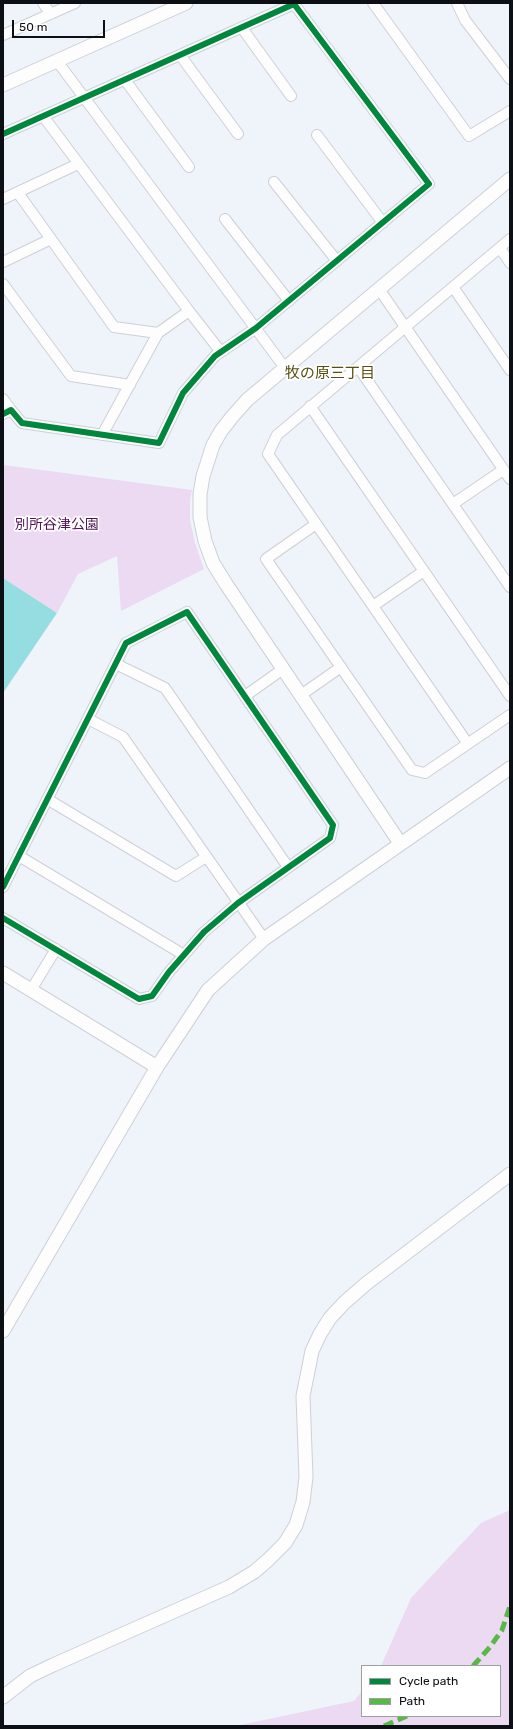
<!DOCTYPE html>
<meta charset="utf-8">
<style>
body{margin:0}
#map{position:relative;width:513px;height:1729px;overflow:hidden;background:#eff3fa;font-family:Rubik,sans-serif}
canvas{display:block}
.frame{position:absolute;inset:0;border:4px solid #0c0f13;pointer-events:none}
.legend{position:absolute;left:361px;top:1665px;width:140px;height:52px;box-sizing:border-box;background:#fff;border:1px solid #9e9fa1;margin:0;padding:5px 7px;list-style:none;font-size:12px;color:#0c0f13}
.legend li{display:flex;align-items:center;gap:8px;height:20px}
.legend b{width:20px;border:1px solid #9e9fa1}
.scale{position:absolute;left:12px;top:20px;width:93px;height:18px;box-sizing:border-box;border:2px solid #0c0f13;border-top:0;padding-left:5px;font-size:12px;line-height:14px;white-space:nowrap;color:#0c0f13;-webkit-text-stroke:3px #fff;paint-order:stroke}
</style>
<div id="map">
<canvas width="513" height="1729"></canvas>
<div class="frame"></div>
<ul class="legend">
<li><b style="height:5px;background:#00873e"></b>Cycle path</li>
<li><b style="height:5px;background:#58b947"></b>Path</li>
</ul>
<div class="scale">50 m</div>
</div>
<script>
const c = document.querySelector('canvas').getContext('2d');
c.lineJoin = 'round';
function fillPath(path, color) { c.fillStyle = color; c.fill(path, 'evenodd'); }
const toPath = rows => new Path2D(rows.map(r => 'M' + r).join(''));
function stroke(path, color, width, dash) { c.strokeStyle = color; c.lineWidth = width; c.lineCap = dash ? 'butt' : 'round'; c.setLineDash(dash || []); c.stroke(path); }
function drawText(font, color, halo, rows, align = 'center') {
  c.font = font + ' Rubik,"Noto Sans JP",sans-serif'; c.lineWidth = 3.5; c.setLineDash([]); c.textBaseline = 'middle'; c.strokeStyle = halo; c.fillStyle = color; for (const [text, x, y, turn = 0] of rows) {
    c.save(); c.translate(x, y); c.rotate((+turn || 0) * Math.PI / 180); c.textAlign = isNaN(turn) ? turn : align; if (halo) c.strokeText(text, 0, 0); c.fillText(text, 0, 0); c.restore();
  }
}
fillPath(toPath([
 [4,465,192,490,190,500,190,520,195,543,204,569,121,611,117,556,78,574,57,613,3,578],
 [510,1510,510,1726,236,1726,354,1701,362,1691,362,1716,500,1716,500,1666,381,1666,411,1598,481,1523]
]), '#ebdaf1');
fillPath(toPath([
 [3,578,57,613,3,693]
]), '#95dde1');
const minor = toPath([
 [43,3,51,14],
 [373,3,469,136,510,111],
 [457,3,465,20,510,79],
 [242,28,291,96],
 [3,35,75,3],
 [180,55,238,134],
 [57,61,285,368],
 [125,80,189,167],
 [3,134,294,4,429,184,256,328,215,356,183,393,159,443,22,423,11,410,3,414],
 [317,135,383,223],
 [274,182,337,261],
 [18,193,114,327,158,333,189,311,43,116],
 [3,199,78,164],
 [225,219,289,301],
 [500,248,510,263],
 [3,262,51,239],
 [3,284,71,376,130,385],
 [453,287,510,370],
 [379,289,510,479],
 [189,311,221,352],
 [358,367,510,587],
 [3,399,11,410],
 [310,406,510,696],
 [102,435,158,333],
 [453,504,503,470],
 [316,524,266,559,412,770,425,773,510,715],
 [373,606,424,571],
 [116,664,165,688,288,867],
 [301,695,341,667],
 [245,696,283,669],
 [88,719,123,737,264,939],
 [468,744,268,454,277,435,510,239],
 [47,799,176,876,206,857],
 [19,856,184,955],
 [3,887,126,643,187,612,333,825,330,838,238,903,204,932,169,972,152,996,139,999,3,918],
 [31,990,56,949]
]);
const tertiary = toPath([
 [3,85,186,3],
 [400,843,226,584,213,563,205,541,200,517,200,494,203,476,213,445,221,431,232,417,247,400,510,179],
 [3,973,157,1067],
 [3,1331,157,1067,208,990,264,939,510,768],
 [3,1697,30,1676,53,1665,229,1587,254,1572,268,1560,285,1543,296,1525,303,1502,306,1477,303,1396,312,1351,320,1334,330,1318,345,1302,367,1283,510,1174]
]);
stroke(minor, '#cdd0d6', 12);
stroke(tertiary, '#cdd0d6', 15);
stroke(minor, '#fdfdfe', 10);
stroke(tertiary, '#fdfdfe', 13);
stroke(toPath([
 [473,1666,490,1647,502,1630,510,1606],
 [384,1726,407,1716]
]), '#58b947', 5, [10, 5]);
stroke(toPath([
 [3,134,294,4,429,184,256,328,215,356,183,393,159,443,22,423,11,410,3,414],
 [3,887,126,643,187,612,333,825,330,838,238,903,204,932,169,972,152,996,139,999,3,918]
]), '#00873e', 6);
drawText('14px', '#531558', '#fff', [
 ["別所谷津公園",57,525]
]);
drawText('15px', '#574f10', '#fff', [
 ["牧の原三丁目",330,374]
]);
</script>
